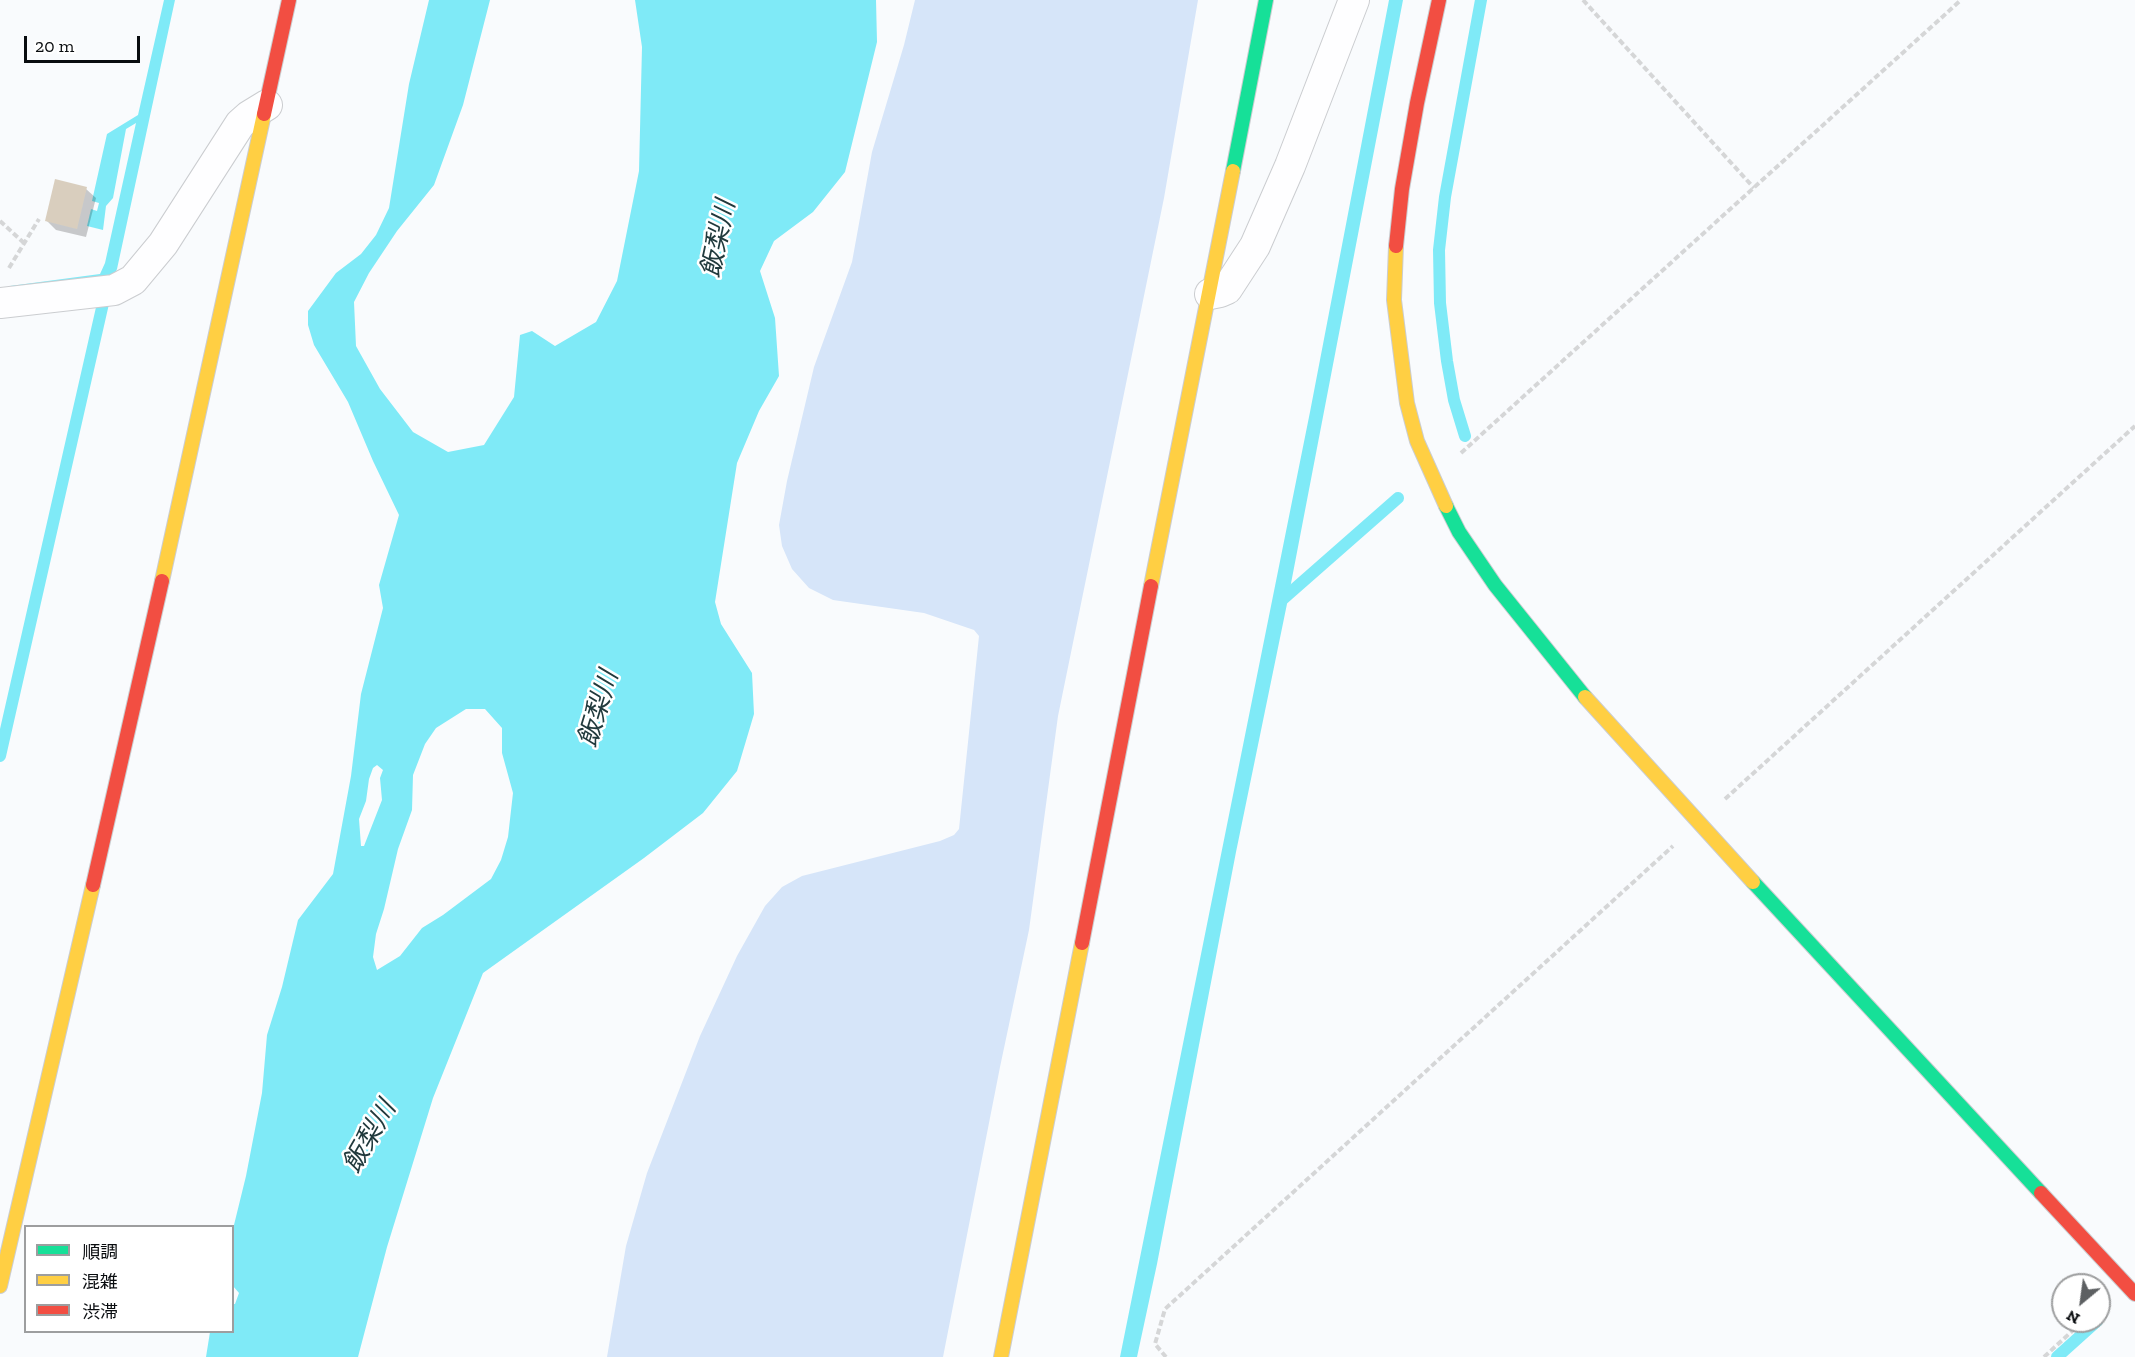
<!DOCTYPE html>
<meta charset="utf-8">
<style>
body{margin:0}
#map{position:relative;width:2135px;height:1357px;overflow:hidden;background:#f9fbfd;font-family:"Zilla Slab","Noto Sans JP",serif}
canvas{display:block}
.legend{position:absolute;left:24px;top:1225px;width:210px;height:108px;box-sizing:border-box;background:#fff;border:2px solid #9d9e9f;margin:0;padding:8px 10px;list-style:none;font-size:18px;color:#090c0f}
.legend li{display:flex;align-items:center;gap:12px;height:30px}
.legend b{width:30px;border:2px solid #9d9e9f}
.north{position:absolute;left:2051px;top:1273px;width:60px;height:60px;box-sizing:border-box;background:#fff;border:2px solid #9d9e9f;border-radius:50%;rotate:209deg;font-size:16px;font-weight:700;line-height:24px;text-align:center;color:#090c0f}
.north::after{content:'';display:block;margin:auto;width:21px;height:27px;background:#5d6062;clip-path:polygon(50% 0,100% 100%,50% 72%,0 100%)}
.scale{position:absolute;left:24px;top:36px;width:116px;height:27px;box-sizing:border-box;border:3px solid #090c0f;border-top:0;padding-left:8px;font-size:18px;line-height:21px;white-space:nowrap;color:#090c0f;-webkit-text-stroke:4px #fff;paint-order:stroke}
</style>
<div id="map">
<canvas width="2135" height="1357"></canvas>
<ul class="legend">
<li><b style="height:8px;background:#16e098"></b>順調</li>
<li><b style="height:8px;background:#ffcf43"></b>混雑</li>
<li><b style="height:8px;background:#f24e42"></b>渋滞</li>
</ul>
<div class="north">N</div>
<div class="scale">20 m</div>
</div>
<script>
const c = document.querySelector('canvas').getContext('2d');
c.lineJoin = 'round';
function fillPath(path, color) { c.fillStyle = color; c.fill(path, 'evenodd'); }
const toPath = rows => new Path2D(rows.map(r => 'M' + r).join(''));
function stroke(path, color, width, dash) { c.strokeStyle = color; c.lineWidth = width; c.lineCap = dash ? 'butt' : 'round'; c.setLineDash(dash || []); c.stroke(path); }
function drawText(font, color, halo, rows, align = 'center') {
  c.font = font + ' "Zilla Slab","Noto Sans JP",serif'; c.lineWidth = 5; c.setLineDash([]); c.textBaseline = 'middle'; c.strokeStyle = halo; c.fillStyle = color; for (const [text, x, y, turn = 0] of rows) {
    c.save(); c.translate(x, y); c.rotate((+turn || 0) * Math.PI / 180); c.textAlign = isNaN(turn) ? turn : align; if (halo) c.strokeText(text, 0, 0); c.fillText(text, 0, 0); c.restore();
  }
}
fillPath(toPath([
 [915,0,1198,0,1164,198,1058,716,1029,930,1000,1067,943,1357,607,1357,626,1246,647,1173,700,1036,737,956,765,906,782,887,802,876,940,841,954,835,959,829,979,636,974,630,924,613,833,600,809,588,792,569,782,546,779,525,787,481,814,367,852,262,872,152,904,45]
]), '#d6e5f9');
fillPath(toPath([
 [164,0,175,0,117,269,111,283,7,294,10,286,100,274,105,263,136,123,126,129,113,198,106,206,103,230,87,226,91,209,97,211,99,203,92,201,107,134,138,115],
 [429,0,490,0,463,105,434,185,397,231,369,273,354,302,356,346,380,389,413,432,448,452,484,445,514,397,520,335,532,331,555,346,596,322,617,281,639,171,642,47,635,0,876,0,877,42,845,172,813,212,774,241,760,271,775,318,779,376,759,411,737,463,715,602,721,624,752,673,754,714,737,771,703,813,644,858,483,973,433,1098,387,1247,358,1357,206,1357,210,1332,232,1332,233,1304,235,1304,239,1293,233,1286,233,1229,246,1176,262,1093,267,1035,282,987,298,920,333,874,351,776,361,694,383,608,379,585,399,515,373,461,348,402,314,345,308,325,308,311,336,273,361,254,376,235,389,208,409,84],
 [466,709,485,709,502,728,502,753,513,793,508,837,501,860,491,879,443,915,422,928,400,956,377,970,373,957,376,934,384,909,398,849,412,810,413,775,425,744,436,728],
 [377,765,383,770,380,778,382,800,364,846,361,846,359,819,366,801,369,779,373,768],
 [1389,0,1403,0,1288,599,1236,852,1157,1264,1137,1357,1120,1357,1310,412]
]), '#7feaf7');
fillPath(toPath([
 [86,189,96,198,86,237,56,230,46,220]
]), '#0003');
stroke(toPath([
 [1465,436,1454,400,1447,361,1440,303,1439,250,1445,197,1481,0],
 [1283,599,1398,498],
 [0,756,104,299],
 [2057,1357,2097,1321]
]), '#7feaf7', 12);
fillPath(toPath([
 [55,179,87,187,77,229,45,221]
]), '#d9cebe');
const street = toPath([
 [1210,294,1220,292,1227,289,1255,246,1290,166,1354,0],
 [0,303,114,290,133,280,163,244,240,124,249,116,267,105]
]);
const fast = toPath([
 [1233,171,1266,0],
 [1446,506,1459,532,1495,585,1585,697],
 [1753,882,2041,1193]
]);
const slow = toPath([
 [1396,246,1394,300,1407,403,1417,441,1446,506],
 [162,581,264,114],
 [1151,586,1233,171],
 [1585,697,1753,882],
 [0,1286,93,885],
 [1001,1357,1082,943]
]);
const jam = toPath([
 [264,114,289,0],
 [1396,246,1402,189,1417,103,1439,0],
 [93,885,162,581],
 [1082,943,1151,586],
 [2041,1193,2135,1294]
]);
stroke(street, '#cbcdd0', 32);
stroke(fast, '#cbcdd0', 16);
stroke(slow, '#cbcdd0', 16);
stroke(jam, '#cbcdd0', 16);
stroke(toPath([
 [1583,0,1754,188],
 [0,221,24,243],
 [9,268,39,219],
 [1461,453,1961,0],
 [1725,799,2135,426],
 [1166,1357,1155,1344,1165,1309,1673,846],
 [2044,1357,2083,1321]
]), '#d5d6d7', 4, [6, 3]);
stroke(street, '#fefeff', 30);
stroke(fast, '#16e098', 14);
stroke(slow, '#ffcf43', 14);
stroke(jam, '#f24e42', 14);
drawText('italic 26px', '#213a3d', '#fff', [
 ["飯梨川",719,239,-78],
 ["飯梨川",599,709,-73],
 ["飯梨川",370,1137,-60]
]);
</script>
